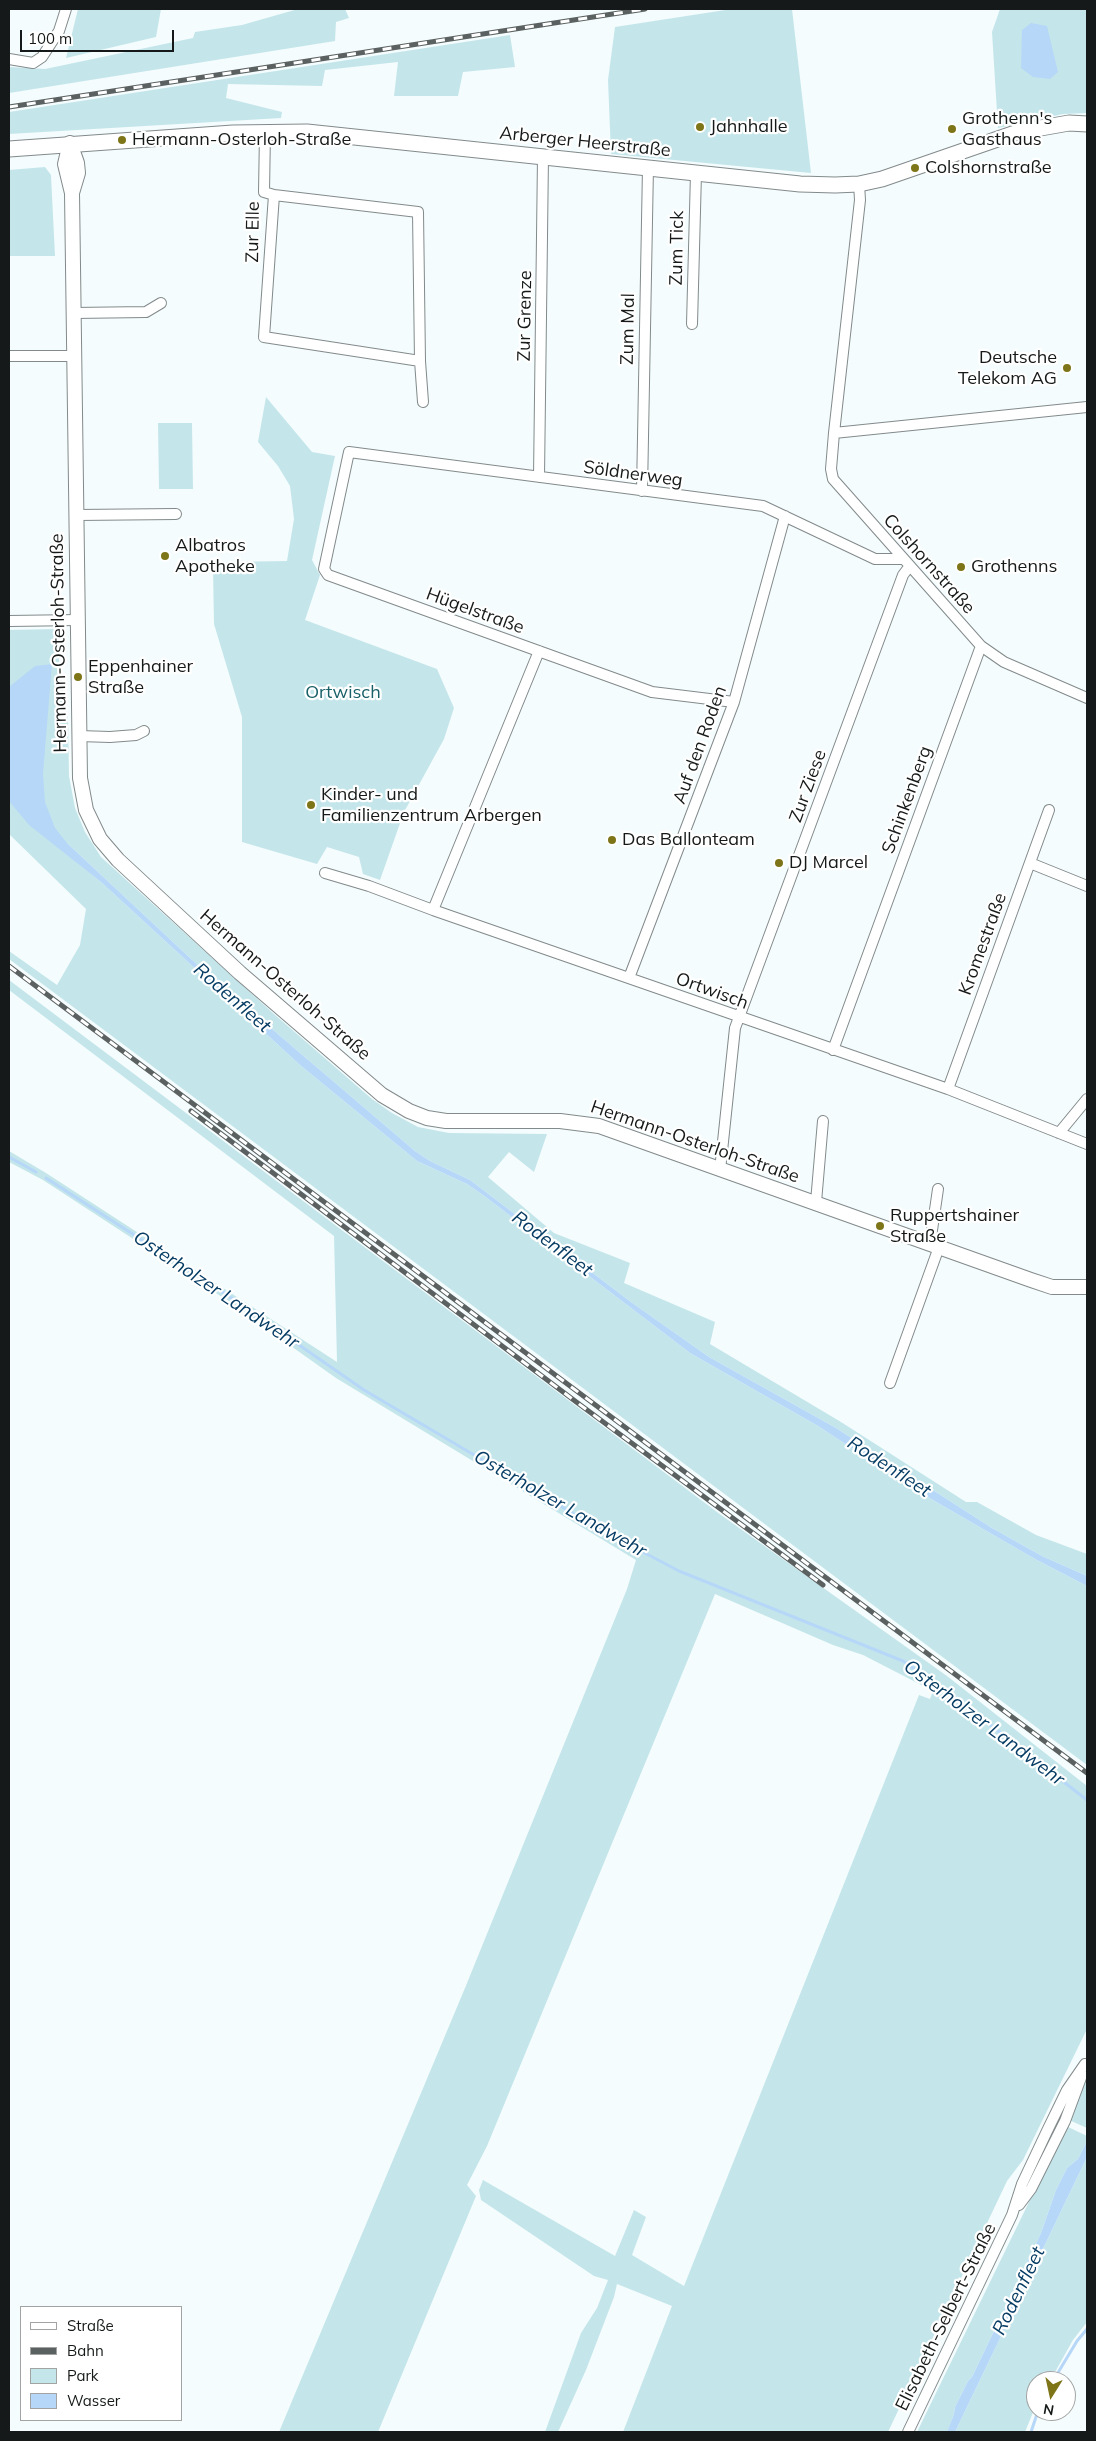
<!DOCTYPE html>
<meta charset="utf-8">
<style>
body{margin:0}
#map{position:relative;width:1096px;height:2441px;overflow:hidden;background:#f4fcfd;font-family:Mulish,sans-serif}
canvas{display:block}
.frame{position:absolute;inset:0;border:10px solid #161919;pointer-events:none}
.legend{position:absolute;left:20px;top:2306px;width:162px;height:115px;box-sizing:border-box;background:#fff;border:1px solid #a2a3a3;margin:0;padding:6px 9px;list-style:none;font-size:15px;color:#161919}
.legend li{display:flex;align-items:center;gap:10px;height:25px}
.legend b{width:25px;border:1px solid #a2a3a3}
.north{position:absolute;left:1026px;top:2371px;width:50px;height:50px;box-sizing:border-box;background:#fff;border:1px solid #a2a3a3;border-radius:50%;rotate:190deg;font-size:14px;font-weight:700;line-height:20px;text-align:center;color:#161919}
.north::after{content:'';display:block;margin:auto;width:18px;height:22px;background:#7d7518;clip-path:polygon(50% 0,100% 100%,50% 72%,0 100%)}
.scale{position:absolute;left:20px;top:30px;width:154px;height:22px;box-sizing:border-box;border:2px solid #161919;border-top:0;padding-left:6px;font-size:15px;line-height:18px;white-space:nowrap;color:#161919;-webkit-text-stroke:4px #fff;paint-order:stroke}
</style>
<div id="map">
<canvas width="1096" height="2441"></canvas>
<div class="frame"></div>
<ul class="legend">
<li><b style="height:6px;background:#fff"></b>Straße</li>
<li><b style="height:6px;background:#5b6060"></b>Bahn</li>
<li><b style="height:14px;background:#c4e6eb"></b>Park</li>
<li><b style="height:14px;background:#b6d7f7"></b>Wasser</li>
</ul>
<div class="north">N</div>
<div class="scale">100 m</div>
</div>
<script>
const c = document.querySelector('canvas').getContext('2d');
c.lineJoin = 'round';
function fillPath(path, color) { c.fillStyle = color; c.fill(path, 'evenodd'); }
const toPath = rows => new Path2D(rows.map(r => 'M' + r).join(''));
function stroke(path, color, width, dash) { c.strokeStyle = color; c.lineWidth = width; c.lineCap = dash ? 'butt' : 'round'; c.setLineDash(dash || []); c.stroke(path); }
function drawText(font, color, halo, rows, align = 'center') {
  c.font = font + ' Mulish,sans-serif'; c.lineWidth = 4.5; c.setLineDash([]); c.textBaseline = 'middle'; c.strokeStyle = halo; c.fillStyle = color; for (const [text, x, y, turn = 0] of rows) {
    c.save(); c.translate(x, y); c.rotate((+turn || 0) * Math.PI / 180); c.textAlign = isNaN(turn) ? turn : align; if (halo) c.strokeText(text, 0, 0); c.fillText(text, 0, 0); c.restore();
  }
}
fillPath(toPath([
 [78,9,161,9,156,37,66,58],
 [298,9,345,9,349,18,336,22,335,41,9,93,9,67,45,69,193,38,195,32,242,25],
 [732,9,792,9,811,173,611,154,608,80,615,27],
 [1000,9,1087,9,1087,113,1063,114,998,128,992,32],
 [510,35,515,67,463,72,458,96,394,96,398,62,325,70,322,86,228,84,226,98,282,112,281,118,9,134,9,112],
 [45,167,51,175,55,256,9,256,9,170],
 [266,397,312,452,335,456,312,560,320,575,305,620,437,669,454,708,444,739,404,812,380,880,363,874,359,857,327,847,317,864,242,842,242,717,214,624,213,570,228,562,287,561,294,519,290,486,278,466,258,442],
 [158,423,192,423,193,489,159,489],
 [56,629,59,633,59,662,68,719,69,776,75,808,85,832,101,857,274,1014,372,1099,392,1113,418,1127,449,1133,547,1134,534,1172,509,1152,488,1177,554,1233,630,1263,624,1283,715,1322,710,1344,841,1422,966,1502,977,1502,1036,1535,1087,1554,1087,1576,1042,1556,992,1528,836,1428,709,1357,631,1302,470,1180,430,1161,415,1151,204,971,67,843,61,849,101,882,300,1065,417,1161,467,1184,483,1195,690,1353,818,1426,919,1492,1035,1559,1087,1586,1087,1765,9,959,9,951,57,985,80,945,86,909,9,834,9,630],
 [9,980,721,1515,947,1676,1087,1786,1087,2029,1023,2160,1007,2181,888,2432,623,2432,672,2306,617,2284,614,2297,586,2370,558,2432,545,2432,581,2333,597,2308,608,2280,594,2276,481,2200,479,2190,483,2180,615,2256,634,2210,646,2217,632,2255,684,2286,919,1695,930,1699,933,1691,863,1655,833,1645,715,1594,487,2146,467,2185,476,2196,378,2432,279,2432,465,1988,627,1589,636,1560,336,1378,219,1295,43,1180,9,1162,9,1151,46,1173,337,1362,334,1236,9,990],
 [1087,2077,1087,2128,1069,2120],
 [1066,2126,1087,2136,1087,2141,1078,2159,1067,2168,1056,2190,1041,2233,972,2377,968,2381,955,2407,954,2414,948,2430,947,2432,917,2432],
 [1087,2157,1087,2322,1073,2340,1050,2381,1036,2381,1036,2405,1025,2432,955,2432]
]), '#c4e6eb');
fillPath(toPath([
 [1031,23,1047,26,1058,72,1050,79,1033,77,1021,68,1022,30],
 [52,664,43,774,45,802,55,828,67,843,204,971,415,1151,430,1161,470,1180,631,1302,709,1357,836,1428,992,1528,1042,1556,1087,1576,1087,1586,1035,1559,919,1492,818,1426,690,1353,483,1195,467,1184,417,1161,300,1065,101,882,29,825,9,801,9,687,35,666],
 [1087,2141,1087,2157,955,2432,947,2432,954,2414,955,2407,968,2381,972,2377,1041,2233,1056,2190,1067,2168,1078,2159]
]), '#b6d7f7');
stroke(toPath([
 [9,1157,36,1172],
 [46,1178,227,1295,364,1390,603,1531,679,1571,903,1661,949,1693,1087,1800],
 [1053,2381,1077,2341,1087,2329],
 [1031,2432,1038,2411]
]), '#b6d7f7', 3);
const minor = toPath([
 [9,59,33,63,42,57,59,31,66,9],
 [265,132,264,192,274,195,264,337,420,361,423,402],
 [859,184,860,200,834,433,831,469,833,479,981,646,1004,662,1087,698],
 [274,195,418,212,420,361],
 [74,313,146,312,161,303],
 [692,324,696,173],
 [9,356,74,356],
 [834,433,1087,407],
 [539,477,543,156],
 [642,491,648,167],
 [77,515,176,514],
 [9,621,78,620],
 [734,702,652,692,328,575,324,569,349,452,763,506,875,559,902,559],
 [79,736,110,737,136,735,144,731],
 [1030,863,1087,886],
 [325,873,369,886,433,910,948,1089,1087,1144],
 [433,910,539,651],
 [629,978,734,702,785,516],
 [833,1050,981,646],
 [948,1089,1049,810],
 [1059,1133,1087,1099],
 [720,1170,735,1028,903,575,909,567],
 [816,1202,823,1121],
 [930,1244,938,1189],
 [890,1383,939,1247],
 [1019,2205,1031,2189,1065,2121,1082,2075],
 [908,2432,1012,2215,1022,2184,1047,2131,1067,2090,1085,2064]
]);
const tertiary = toPath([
 [70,143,65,164,72,193,80,778,86,810,100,839,118,860,240,973,382,1095,409,1111,427,1118,446,1121,560,1121,599,1126,1031,1280,1052,1287,1087,1287],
 [70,143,77,163,78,173,72,193]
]);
const secondary = toPath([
 [9,149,233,133,307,132,800,184,835,185,859,184,882,179,1018,132,1069,123,1087,124]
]);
stroke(minor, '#838a8b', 12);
stroke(tertiary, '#838a8b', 16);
stroke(secondary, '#838a8b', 17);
stroke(minor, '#fff', 10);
stroke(tertiary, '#fff', 14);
stroke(secondary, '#fff', 15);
const rail = toPath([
 [9,107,645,9],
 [9,966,1087,1773],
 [191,1111,575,1401,823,1585]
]);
stroke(rail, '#5b6060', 5);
stroke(rail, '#fff', 3, [9]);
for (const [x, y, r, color] of [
 [700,127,5,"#7d7518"],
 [952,129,5,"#7d7518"],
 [122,140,5,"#7d7518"],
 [915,168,5,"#7d7518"],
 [1067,368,5,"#7d7518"],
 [165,556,5,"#7d7518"],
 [961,567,5,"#7d7518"],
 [78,677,5,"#7d7518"],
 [311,805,5,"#7d7518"],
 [612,840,5,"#7d7518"],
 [779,863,5,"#7d7518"],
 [880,1226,5,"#7d7518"]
]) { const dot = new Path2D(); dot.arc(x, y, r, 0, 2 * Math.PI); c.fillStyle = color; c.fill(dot); stroke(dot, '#fff', 2); }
drawText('18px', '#161919', '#fff', [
 ["Grothenn's",962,119],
 ["Gasthaus",962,140],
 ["Jahnhalle",710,127],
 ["Hermann-Osterloh-Straße",132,140],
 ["Colshornstraße",925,168],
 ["Deutsche",1057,358,"right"],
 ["Telekom AG",1057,379,"right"],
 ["Albatros",175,546],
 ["Apotheke",175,567],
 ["Grothenns",971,567],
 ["Eppenhainer",88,667],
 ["Straße",88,688],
 ["Kinder- und",321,795],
 ["Familienzentrum Arbergen",321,816],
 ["Das Ballonteam",622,840],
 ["DJ Marcel",789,863],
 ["Ruppertshainer",890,1216],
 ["Straße",890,1237]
], 'left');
drawText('18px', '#161919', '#fff', [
 ["Arberger Heerstraße",585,142,6],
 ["Zur Elle",253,232,-89],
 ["Zum Tick",677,248,-89],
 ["Zur Grenze",525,316,-89],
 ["Zum Mal",628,329,-89],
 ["Söldnerweg",633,474,8],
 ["Colshornstraße",929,564,48],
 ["Hügelstraße",475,611,20],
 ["Hermann-Osterloh-Straße",59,643,-91],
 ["Auf den Roden",700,745,-70],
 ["Zur Ziese",808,786,-70],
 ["Schinkenberg",907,800,-70],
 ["Kromestraße",983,944,-70],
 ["Hermann-Osterloh-Straße",285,985,41],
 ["Ortwisch",712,991,20],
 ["Hermann-Osterloh-Straße",695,1142,19],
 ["Elisabeth-Selbert-Straße",946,2317,-64]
]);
drawText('18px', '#196169', '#fff', [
 ["Ortwisch",343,693]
]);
drawText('italic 19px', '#073d64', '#fff', [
 ["Rodenfleet",232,998,41],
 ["Rodenfleet",552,1244,37],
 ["Osterholzer Landwehr",216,1290,34],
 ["Rodenfleet",889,1467,33],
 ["Osterholzer Landwehr",560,1504,30],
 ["Osterholzer Landwehr",984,1723,37],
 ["Rodenfleet",1019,2291,-64]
]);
</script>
